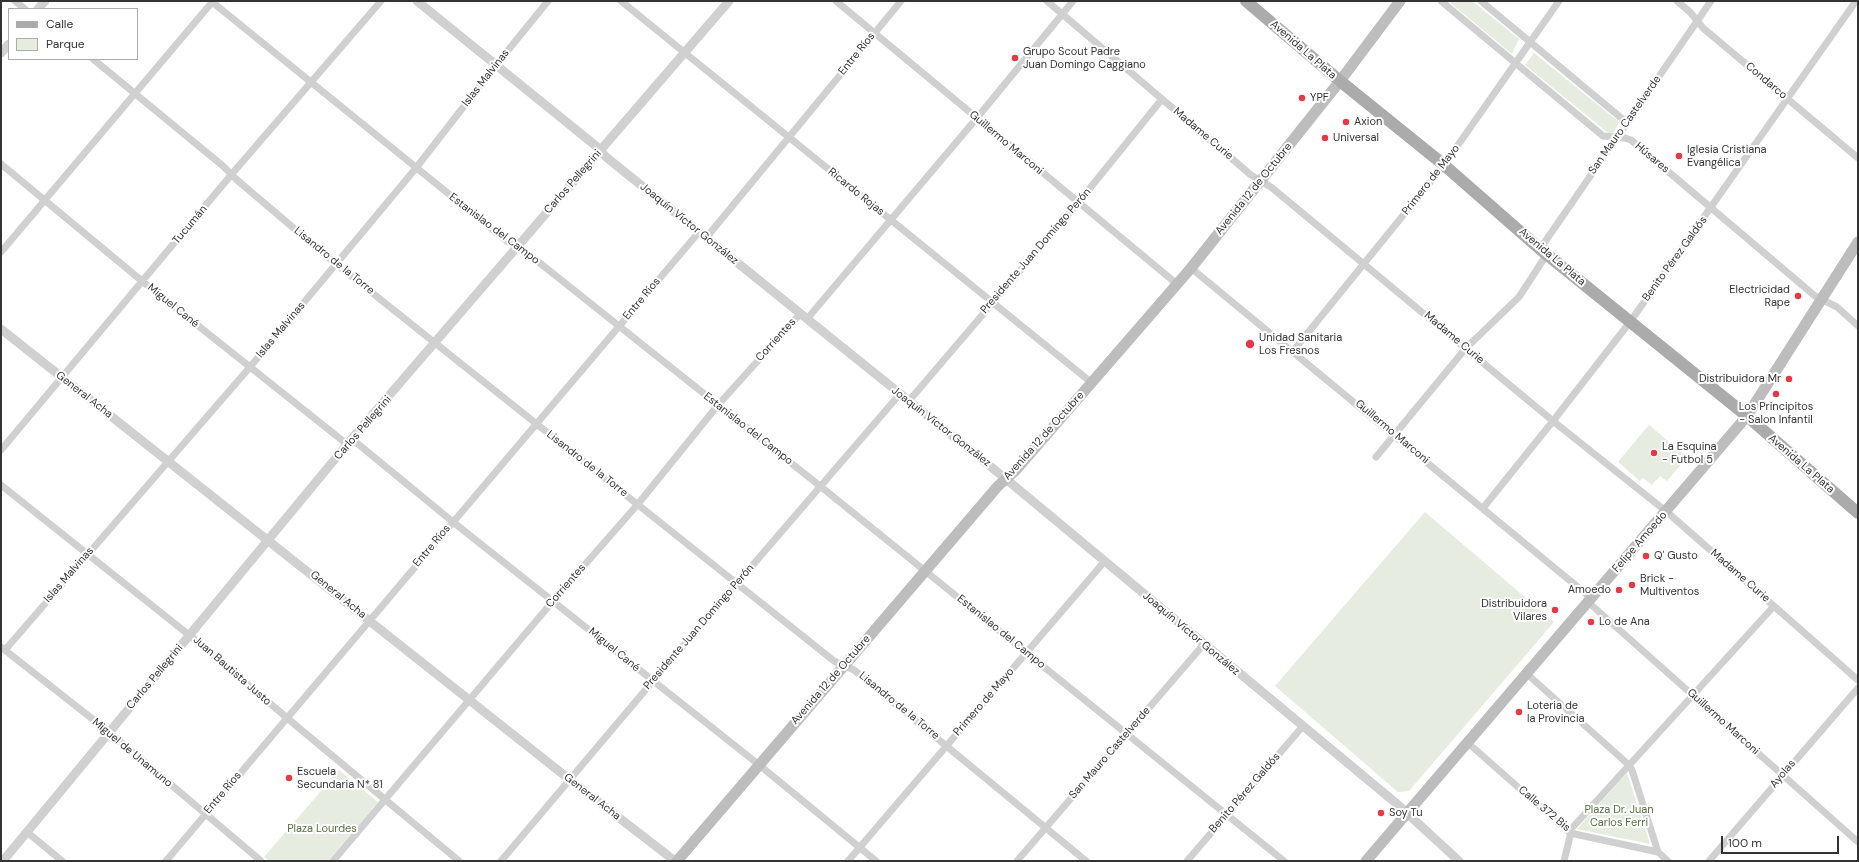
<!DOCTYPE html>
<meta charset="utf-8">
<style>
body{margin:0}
#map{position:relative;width:1859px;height:862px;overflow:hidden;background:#fff;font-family:"DM Sans",sans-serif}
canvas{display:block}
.frame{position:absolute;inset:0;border:2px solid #333;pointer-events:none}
.legend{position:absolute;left:8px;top:8px;width:130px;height:52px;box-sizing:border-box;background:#fff;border:1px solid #adadad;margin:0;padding:5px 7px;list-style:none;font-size:12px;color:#333}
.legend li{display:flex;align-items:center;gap:8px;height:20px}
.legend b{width:20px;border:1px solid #adadad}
.scale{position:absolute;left:1721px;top:836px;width:118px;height:18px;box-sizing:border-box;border:2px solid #333;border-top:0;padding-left:5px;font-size:12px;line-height:14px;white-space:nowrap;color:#333;-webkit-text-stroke:3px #fff;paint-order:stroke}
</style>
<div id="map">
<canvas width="1859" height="862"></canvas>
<div class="frame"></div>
<ul class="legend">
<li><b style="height:5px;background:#ababab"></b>Calle</li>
<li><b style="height:11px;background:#e6ecdf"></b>Parque</li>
</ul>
<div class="scale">100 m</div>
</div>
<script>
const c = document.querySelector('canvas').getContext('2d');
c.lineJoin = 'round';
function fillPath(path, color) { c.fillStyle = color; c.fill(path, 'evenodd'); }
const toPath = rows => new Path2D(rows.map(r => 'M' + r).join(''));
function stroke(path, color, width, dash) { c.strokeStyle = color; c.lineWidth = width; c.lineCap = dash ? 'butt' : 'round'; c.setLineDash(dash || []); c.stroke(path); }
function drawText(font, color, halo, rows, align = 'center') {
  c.font = font + ' "DM Sans",sans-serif'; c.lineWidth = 4; c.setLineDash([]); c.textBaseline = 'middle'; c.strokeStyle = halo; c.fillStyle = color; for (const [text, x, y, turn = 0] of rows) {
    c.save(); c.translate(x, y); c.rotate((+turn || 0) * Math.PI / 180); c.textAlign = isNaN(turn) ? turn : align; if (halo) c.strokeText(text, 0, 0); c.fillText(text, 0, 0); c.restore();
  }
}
fillPath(toPath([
 [1448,1,1472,1,1519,39,1512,54],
 [1534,53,1619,122,1612,136,1525,65],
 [1649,425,1687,457,1667,481,1660,476,1652,485,1643,478,1640,481,1618,462],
 [1425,512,1554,622,1409,791,1398,792,1275,686],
 [339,770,378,802,328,861,269,861,264,857],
 [1627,773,1650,844,1577,829]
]), '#e6ecdf');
stroke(toPath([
 [15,1,25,9],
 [211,1,508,242,526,252,820,486,1284,861],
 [621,1,1092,383],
 [836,1,1177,284],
 [1047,1,1251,175,1271,187,1553,421,1667,512,1858,680],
 [1441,1,1603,136,1625,138,1631,140,1815,296,1837,307,1858,326],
 [1481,1,1626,122],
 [1677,1,1690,12,1703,28,1858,158],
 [93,59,223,166,237,180,336,264,834,661,854,670,1086,861],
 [1,164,142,281,348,445],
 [706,238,901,1],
 [1540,249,1711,1],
 [1,252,213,1],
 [1191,268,1591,598],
 [807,319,976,119,1073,1],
 [1293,351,1444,165,1559,1],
 [908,402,1078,203,1162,99],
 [352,439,453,522,758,764,876,861],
 [1,450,231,175,381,1],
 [1376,457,1466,348,1519,297,1547,254],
 [1,485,189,635,299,728,459,861],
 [1483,508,1553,421,1630,322,1856,1],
 [1588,602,1858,842],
 [1,647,109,732,261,861],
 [5,650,250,367,336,264,416,168,496,65,548,1],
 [1527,674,1629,765,1632,770,1658,852,1668,861],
 [1468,743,1570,833,1658,852],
 [27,832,62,861],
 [166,861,699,232],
 [333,861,553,601,638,504,718,405,800,314],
 [501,861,653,681,899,395],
 [848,861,1104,562],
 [1017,861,1204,644],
 [1187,861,1303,726],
 [1564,861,1572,828,1774,606],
 [1709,861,1858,688]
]), '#d0d0d0', 7);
stroke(toPath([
 [417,1,596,146,606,157,1006,479,1397,804,1459,861],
 [38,9,45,1],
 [1,53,9,44],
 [1,329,569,779,675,861],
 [3,861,349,442,729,1]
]), '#d0d0d0', 9);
stroke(toPath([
 [677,861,998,486,1015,471,1191,268,1340,81,1400,1],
 [1366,861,1747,416,1858,242]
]), '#bdbdbd', 11);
stroke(toPath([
 [1246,1,1340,81,1444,165,1540,249,1747,416,1858,513]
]), '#ababab', 12);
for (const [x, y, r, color] of [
 [1015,58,4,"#e63946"],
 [1302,98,4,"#e63946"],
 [1346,122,4,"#e63946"],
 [1325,138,4,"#e63946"],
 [1679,156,4,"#e63946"],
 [1798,296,4,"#e63946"],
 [1250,344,5,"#e63946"],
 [1789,379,4,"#e63946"],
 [1776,394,4,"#e63946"],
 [1654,453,4,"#e63946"],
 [1646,556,4,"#e63946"],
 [1632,585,4,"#e63946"],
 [1619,590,4,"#e63946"],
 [1555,610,4,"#e63946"],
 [1591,622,4,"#e63946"],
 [1519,712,4,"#e63946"],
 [289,778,4,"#e63946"],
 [1381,813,4,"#e63946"]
]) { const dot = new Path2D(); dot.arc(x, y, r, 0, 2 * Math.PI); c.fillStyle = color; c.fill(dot); stroke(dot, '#fff', 1.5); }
drawText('11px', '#333', '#fff', [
 ["Avenida La Plata",1303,50,41],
 ["Entre Ríos",857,54,-51],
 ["Islas Malvinas",486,78,-52],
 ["Condarco",1766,81,40],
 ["San Mauro Castelverde",1625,125,-55],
 ["Madame Curie",1203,134,40],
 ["Guillermo Marconi",1006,143,40],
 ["Húsares",1652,158,40],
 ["Primero de Mayo",1431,180,-52],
 ["Carlos Pellegrini",573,182,-49],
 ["Avenida 12 de Octubre",1254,189,-51],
 ["Ricardo Rojas",856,192,39],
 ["Joaquín Víctor González",689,224,39],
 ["Tucumán",190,225,-50],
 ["Estanislao del Campo",494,229,37],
 ["Presidente Juan Domingo Perón",1036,251,-49],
 ["Avenida La Plata",1552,257,40],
 ["Benito Pérez Galdós",1675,259,-54],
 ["Lisandro de la Torre",334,261,39],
 ["Entre Ríos",642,299,-50],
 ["Miguel Cané",173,306,39],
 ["Islas Malvinas",281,330,-50],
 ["Madame Curie",1454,338,40],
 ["Corrientes",776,340,-48],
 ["General Acha",84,395,38],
 ["Joaquín Víctor González",941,427,38],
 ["Carlos Pellegrini",363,428,-49],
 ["Estanislao del Campo",748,429,38],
 ["Guillermo Marconi",1392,432,40],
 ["Avenida 12 de Octubre",1044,436,-48],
 ["Lisandro de la Torre",587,464,38],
 ["Avenida La Plata",1801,464,41],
 ["Felipe Amoedo",1640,542,-49],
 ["Entre Ríos",432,546,-50],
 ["Islas Malvinas",69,575,-49],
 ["Madame Curie",1740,576,41],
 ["Corrientes",566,586,-49],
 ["General Acha",338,595,39],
 ["Presidente Juan Domingo Perón",699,627,-49],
 ["Estanislao del Campo",1001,632,39],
 ["Joaquín Víctor González",1191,634,40],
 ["Miguel Cané",614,650,39],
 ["Juan Bautista Justo",232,671,41],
 ["Carlos Pellegrini",155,677,-50],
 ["Avenida 12 de Octubre",831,680,-49],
 ["Primero de Mayo",984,702,-49],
 ["Lisandro de la Torre",899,706,39],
 ["Guillermo Marconi",1723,722,42],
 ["Miguel de Unamuno",132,753,40],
 ["San Mauro Castelverde",1110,753,-49],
 ["Ayolas",1783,774,-50],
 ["Entre Ríos",223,793,-50],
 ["Benito Pérez Galdós",1245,793,-49],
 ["General Acha",592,797,38],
 ["Calle 372 Bis",1544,809,40]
]);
drawText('11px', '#333', '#fff', [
 ["Grupo Scout Padre",1023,52],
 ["Juan Domingo Caggiano",1023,65],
 ["YPF",1310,98],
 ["Axion",1354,122],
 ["Universal",1333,138],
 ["Iglesia Cristiana",1687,150],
 ["Evangélica",1687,163],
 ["Electricidad",1790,290,"right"],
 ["Rape",1790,303,"right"],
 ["Unidad Sanitaria",1259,338],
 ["Los Fresnos",1259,351],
 ["Distribuidora Mr",1781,379,"right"],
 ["Los Principitos",1776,407,"center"],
 ["- Salon Infantil",1776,420,"center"],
 ["La Esquina",1662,447],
 ["- Futbol 5",1662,460],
 ["Q' Gusto",1654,556],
 ["Brick -",1640,579],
 ["Multiventos",1640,592],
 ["Amoedo",1611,590,"right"],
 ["Distribuidora",1547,604,"right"],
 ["Vilares",1547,617,"right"],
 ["Lo de Ana",1599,622],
 ["Loteria de",1527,706],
 ["la Provincia",1527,719],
 ["Escuela",297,772],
 ["Secundaria N* 81",297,785],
 ["Soy Tu",1389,813]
], 'left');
drawText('11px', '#56703f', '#fff', [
 ["Plaza Dr. Juan",1619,810],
 ["Carlos Ferri",1619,823],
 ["Plaza Lourdes",322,829]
]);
</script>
